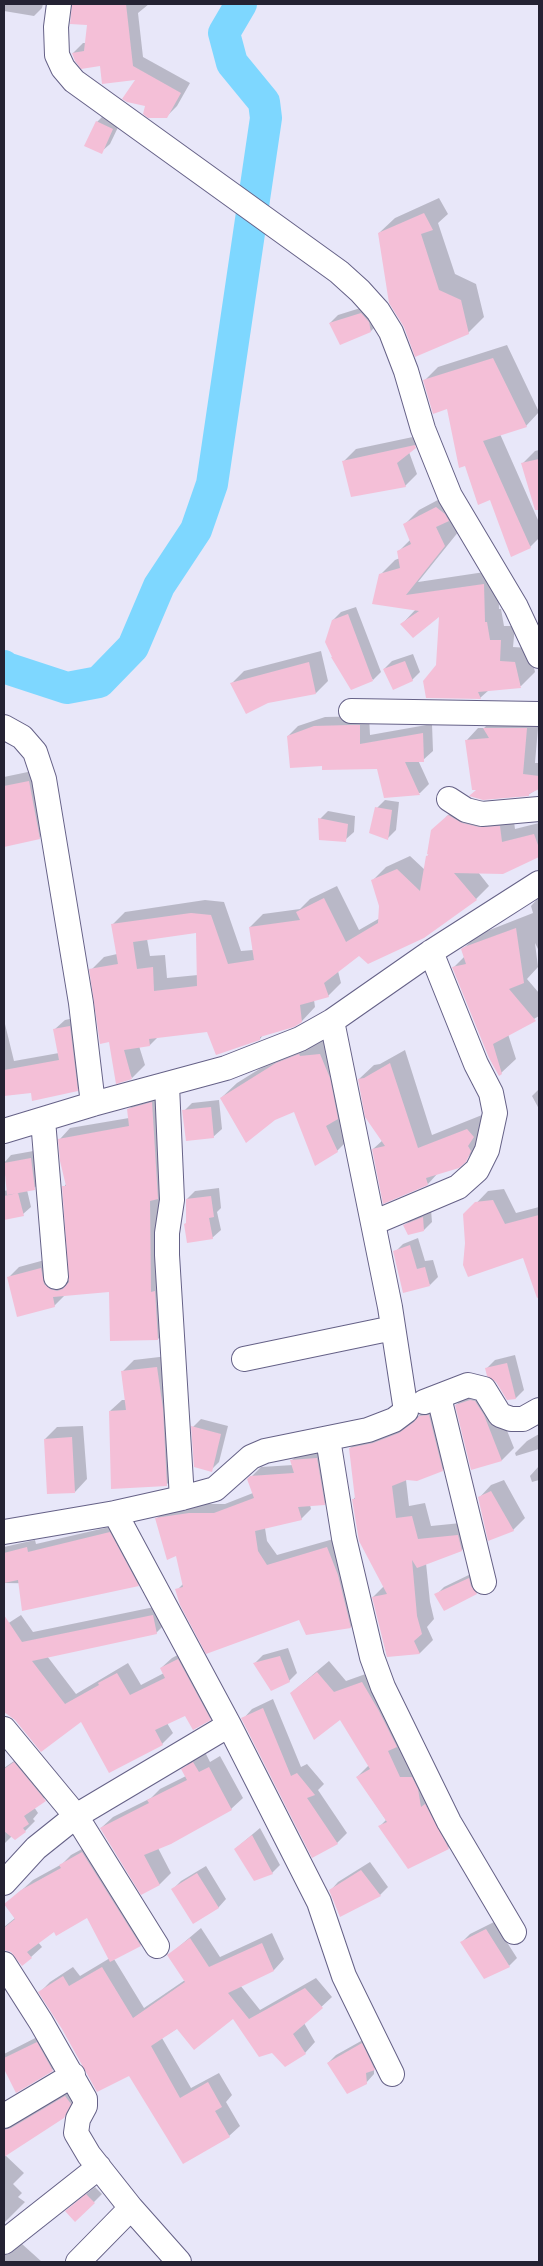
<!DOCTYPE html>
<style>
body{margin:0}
#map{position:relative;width:543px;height:2266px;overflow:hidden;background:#e8e7f9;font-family:Roboto,sans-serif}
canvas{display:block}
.frame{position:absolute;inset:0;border:5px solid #242233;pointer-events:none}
</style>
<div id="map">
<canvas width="543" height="2266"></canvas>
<div class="frame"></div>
</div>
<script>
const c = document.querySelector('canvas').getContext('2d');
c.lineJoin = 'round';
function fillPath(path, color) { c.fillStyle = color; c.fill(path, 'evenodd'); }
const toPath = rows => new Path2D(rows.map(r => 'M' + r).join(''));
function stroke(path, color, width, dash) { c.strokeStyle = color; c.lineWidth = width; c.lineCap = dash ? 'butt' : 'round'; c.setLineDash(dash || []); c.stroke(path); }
fillPath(toPath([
 [4,4,43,4,42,8,34,16,4,11],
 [73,4,149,4,138,13,143,57,190,83,177,106,167,116,147,105,138,78,73,53,83,43,86,43,88,24,72,23],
 [105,114,121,121,110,144,101,152,97,122],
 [439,198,448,214,438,223,455,274,476,284,484,317,468,333,379,233,395,218],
 [370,305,379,323,371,331,330,323,338,315],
 [507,345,539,412,526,426,500,434,538,520,539,519,539,538,530,547,512,555,491,499,448,408,424,381,438,367],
 [427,434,409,452,417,474,405,486,344,461,356,449],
 [539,450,539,486,530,488,523,463,535,451],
 [451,493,459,531,418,582,498,570,499,609,501,609,504,626,515,626,513,647,529,648,535,672,521,686,489,690,480,698,437,665,441,614,402,624,416,609,380,575,395,560,400,558,399,551,411,539,405,524,419,510],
 [356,607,381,672,373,680,333,620,341,612],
 [321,651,328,681,316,693,232,683,244,671],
 [413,654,420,672,412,680,384,669,392,661],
 [369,716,370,735,432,724,433,751,423,760,418,760,429,784,420,793,385,797,378,768,288,736,298,726,325,717],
 [496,716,539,716,535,763,539,763,539,788,528,795,479,788,466,741,478,728,484,728],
 [42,769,52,825,39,838,4,845,4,777],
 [385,800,399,802,396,830,388,838,377,808],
 [462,802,513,814,515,829,539,823,539,855,503,873,478,872,489,886,476,899,359,954,338,971,341,983,328,996,314,1000,315,1007,302,1021,263,1035,260,1039,208,1031,158,1037,150,1045,139,1046,145,1065,132,1078,110,1041,91,970,104,957,117,954,112,925,125,912,205,900,224,902,241,951,253,950,250,927,263,914,300,909,310,899,337,886,359,930,380,918,380,906,373,880,386,867,410,856,425,870,428,856,446,817],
 [198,931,198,975,167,978,165,955,150,956,147,939],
 [328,811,355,816,354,832,345,840,320,819],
 [539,897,539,951,535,943,538,967,527,979,539,993,539,1016,508,1034,516,1059,501,1073,453,968,465,956,463,949,477,935,533,913,531,906],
 [79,1017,87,1080,77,1090,4,1094,4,1020,14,1061,59,1053,55,1029,65,1020],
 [336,1039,353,1135,337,1151,295,1111,221,1098,237,1083,293,1048,316,1041],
 [405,1050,432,1135,482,1115,476,1149,458,1167,438,1173,428,1184,373,1149,383,1140,359,1079,374,1065,380,1064],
 [539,1089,539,1109,532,1096],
 [163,1092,169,1328,158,1339,112,1340,111,1290,65,1295,54,1306,8,1278,19,1267,52,1258,61,1279,70,1280,64,1187,66,1184,60,1139,70,1128,129,1118,128,1110,139,1099],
 [219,1100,222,1129,213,1137,184,1111,192,1103],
 [39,1150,43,1180,34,1188,27,1190,31,1207,23,1214,4,1219,4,1191,8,1190,4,1163,11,1155],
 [219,1188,221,1208,217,1212,221,1230,212,1238,187,1222,187,1199,195,1191],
 [504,1189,516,1213,539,1207,539,1300,524,1257,466,1243,465,1215,488,1191],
 [431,1210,432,1222,424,1230,405,1225,413,1217],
 [418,1238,425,1261,433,1260,438,1277,430,1285,395,1252,403,1244],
 [515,1355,524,1390,516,1398,508,1399,487,1368,495,1360],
 [168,1356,178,1473,166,1485,110,1411,122,1400,126,1400,122,1372,134,1360],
 [469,1393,496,1403,514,1448,502,1460,472,1468,456,1405],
 [433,1403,456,1457,442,1470,406,1480,409,1506,425,1503,431,1526,471,1522,475,1536,462,1550,426,1563,430,1602,434,1619,427,1627,433,1640,420,1653,387,1656,373,1597,384,1586,353,1500,356,1496,350,1448,363,1435,414,1420],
 [201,1419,228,1426,219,1462,211,1470,193,1427],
 [83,1426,87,1479,75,1492,45,1439,57,1427],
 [539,1434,539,1449,516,1456,515,1453,527,1441],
 [327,1449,334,1494,324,1504,310,1505,311,1509,301,1519,265,1528,267,1541,277,1555,337,1538,360,1617,351,1627,300,1619,177,1590,184,1583,177,1554,156,1519,166,1509,200,1504,225,1504,253,1493,248,1480,261,1467,293,1465,292,1460,302,1451],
 [539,1466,539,1480,532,1482,530,1476],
 [504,1480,525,1518,513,1530,479,1498,491,1485],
 [118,1525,146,1577,138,1585,4,1583,4,1547,35,1540,36,1544],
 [477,1571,485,1585,477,1593,445,1609,436,1595,444,1587],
 [164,1605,167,1622,156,1633,47,1656,76,1694,128,1663,141,1685,164,1673,161,1668,172,1658,189,1649,221,1708,210,1719,186,1714,167,1723,173,1733,162,1744,82,1720,15,1719,4,1710,4,1626,21,1615,33,1632],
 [288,1648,297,1673,289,1681,255,1663,263,1655],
 [329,1661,346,1681,374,1671,460,1836,448,1848,380,1826,386,1820,357,1777,369,1765,341,1718,291,1693],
 [273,1699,301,1767,307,1764,324,1784,318,1790,347,1833,337,1843,313,1856,243,1719,252,1709],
 [205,1752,210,1762,220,1756,243,1798,231,1809,158,1848,171,1873,160,1884,142,1893,101,1828,113,1817,151,1798,160,1789,186,1776,183,1770,194,1758],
 [24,1754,55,1790,34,1807,38,1813,33,1819,35,1821,25,1831,12,1836,4,1844,4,1768],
 [260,1828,280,1865,272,1873,235,1849],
 [93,1843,151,1935,140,1945,114,1959,144,2008,185,1980,169,1955,201,1928,220,1957,272,1933,284,1959,274,1970,240,1985,260,2010,316,1978,332,1997,304,2023,315,2042,305,2053,233,2017,178,2028,162,2038,191,2088,219,2073,232,2095,226,2102,240,2126,229,2136,129,2074,64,2029,40,1992,50,1982,73,1967,80,1976,110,1958,87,1916,54,1930,38,1942,42,1947,31,1957,4,1949,4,1927,15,1918,5,1905,33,1880,62,1864,71,1855],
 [370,1862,388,1887,380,1895,330,1891,338,1882],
 [206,1866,226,1899,218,1908,173,1889,181,1881],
 [494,1922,517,1958,509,1966,462,1942,470,1934],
 [47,2032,63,2059,52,2070,4,2071,4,2054],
 [370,2036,382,2061,374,2069,374,2074,366,2083,328,2063,336,2055],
 [75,2087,74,2107,63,2117,5,2155,24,2173,13,2184,22,2193,18,2197,25,2202,4,2223,4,2119],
 [95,2187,102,2194,94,2202,75,2203],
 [22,2244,42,2262,4,2262,4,2248]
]), '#0003');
stroke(toPath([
 [4,666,6,668,67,688,99,682,133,647,159,586,196,530,212,484,266,118,264,102,232,63,224,33,241,4]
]), '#7ed7ff', 32);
fillPath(toPath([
 [72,4,126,4,133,66,181,93,167,118,148,118,143,114,145,106,127,102,122,99,135,80,102,84,100,66,81,69,75,61,72,53,84,51,87,25,70,24],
 [96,121,113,129,102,154,84,146],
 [424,213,433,230,421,234,439,290,461,300,469,334,415,357,404,327,389,303,378,233],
 [361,313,369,322,371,332,340,345,329,323],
 [493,358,527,427,483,441,531,548,511,557,490,500,478,505,465,466,459,468,447,409,433,414,423,380],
 [415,445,416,448,397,463,406,487,351,497,342,461],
 [539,459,539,510,535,510,521,463],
 [436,507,445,514,449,521,436,527,445,546,406,595,484,584,485,622,487,622,490,640,501,640,500,661,515,662,521,688,478,692,481,699,426,698,423,681,436,665,439,617,413,638,400,624,419,611,372,604,379,574,400,568,397,551,411,544,403,524],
 [348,614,373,681,351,690,331,657,332,657,325,642,332,620],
 [405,661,413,681,393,690,383,669],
 [309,662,316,694,268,703,246,714,230,683],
 [351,725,360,725,360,744,423,733,424,762,405,762,420,795,384,798,377,769,322,770,322,766,290,768,287,736,314,726],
 [483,728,527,728,523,774,539,776,539,789,529,794,529,796,483,800,469,796,476,790,472,790,465,740,489,738],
 [29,781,40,839,4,847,4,786],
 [375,807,392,810,388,840,369,833],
 [448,815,462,823,479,827,500,826,502,842,534,834,539,848,539,857,503,874,454,873,477,900,424,938,368,964,359,956,324,983,329,997,300,1005,302,1022,294,1027,260,1037,260,1040,216,1055,207,1032,149,1039,150,1046,124,1050,132,1079,116,1084,109,1042,100,1044,89,969,118,964,111,924,191,913,211,915,228,964,254,960,249,927,300,920,296,912,324,898,346,942,378,923,379,906,371,880,397,869,420,891,426,856,429,855,427,854,431,830],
 [196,933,197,986,154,991,153,967,137,969,133,942],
 [318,818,348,824,346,842,319,840],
 [516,928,524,983,509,989,536,1021,493,1044,502,1074,499,1076,489,1058,452,967,466,964,461,949,464,947],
 [70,1026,78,1091,32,1101,31,1093,4,1096,4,1070,59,1060,53,1029],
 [299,1054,300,1056,320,1054,330,1078,338,1119,326,1126,338,1152,315,1166,294,1112,275,1120,246,1143,220,1098,276,1063],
 [390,1063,418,1148,467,1129,474,1137,468,1146,471,1151,466,1162,459,1168,426,1178,428,1185,383,1204,372,1149,385,1146,365,1117,358,1079,364,1078],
 [152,1102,158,1199,150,1201,151,1292,155,1291,158,1340,110,1341,109,1292,53,1297,55,1307,17,1317,7,1277,41,1268,44,1284,50,1289,57,1291,63,1289,69,1282,62,1186,66,1186,60,1161,58,1139,129,1126,127,1109],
 [211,1107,214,1138,186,1141,182,1110],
 [31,1158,35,1190,7,1195,4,1163],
 [18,1193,24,1216,4,1220,4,1196],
 [211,1196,214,1217,209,1218,213,1239,187,1243,184,1224,186,1223,186,1199],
 [493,1200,505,1224,539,1215,539,1297,537,1298,523,1258,468,1277,463,1265,465,1243,463,1214,475,1202],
 [423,1217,424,1231,408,1235,403,1225],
 [410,1245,417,1269,425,1267,430,1286,403,1293,393,1251],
 [507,1363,516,1399,507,1400,496,1382,487,1376,485,1368],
 [157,1367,163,1409,167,1486,111,1489,109,1411,126,1410,121,1371],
 [470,1400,475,1401,484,1415,502,1461,471,1470,455,1405],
 [429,1415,443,1471,417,1481,407,1480,392,1486,396,1518,412,1516,418,1539,458,1535,462,1551,417,1568,412,1560,417,1616,422,1634,414,1641,420,1654,387,1657,372,1597,387,1594,359,1541,352,1499,355,1499,349,1448,373,1443,399,1433,414,1422,419,1416],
 [191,1426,221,1434,212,1472,194,1467],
 [72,1437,75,1493,47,1494,44,1439],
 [317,1458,325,1505,298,1507,302,1520,255,1531,258,1551,267,1565,327,1547,338,1575,351,1628,306,1635,299,1620,206,1654,180,1605,175,1589,183,1587,176,1556,167,1560,155,1518,189,1513,214,1513,254,1498,247,1479,250,1476,294,1473,290,1460],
 [491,1491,514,1531,488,1541,478,1497],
 [110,1532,139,1586,22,1611,18,1580,4,1583,4,1553,27,1547,28,1552],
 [469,1578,471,1586,477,1594,444,1611,434,1594],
 [4,1615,22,1642,153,1615,157,1634,32,1661,65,1704,99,1685,98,1683,117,1673,130,1695,165,1678,160,1668,178,1659,211,1720,193,1730,185,1716,155,1730,163,1745,109,1773,81,1722,41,1752,15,1720,4,1712],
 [280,1656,290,1682,271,1691,253,1663],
 [317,1672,334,1692,362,1682,379,1711,397,1747,388,1751,400,1777,412,1777,418,1789,421,1807,425,1804,449,1849,408,1869,378,1826,387,1822,356,1777,370,1769,340,1720,314,1740,290,1693],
 [263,1708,291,1776,297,1773,315,1795,307,1798,338,1844,312,1858,241,1718],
 [14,1762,46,1801,24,1816,29,1824,23,1828,26,1832,15,1840,4,1831,4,1769],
 [193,1762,199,1772,209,1767,232,1810,171,1844,144,1855,160,1885,141,1895,100,1828,149,1803,147,1800,187,1780,181,1769],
 [252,1835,273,1874,254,1881,234,1849],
 [82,1852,141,1946,110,1962,87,1918,56,1936,54,1932,27,1952,32,1958,22,1966,11,1952,4,1950,4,1928,15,1919,4,1904,21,1890,61,1868,59,1865],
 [361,1870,381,1896,340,1917,329,1890],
 [197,1873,219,1908,193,1924,171,1889],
 [486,1929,510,1967,484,1979,460,1942],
 [190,1938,209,1967,262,1943,274,1971,228,1993,249,2019,305,1988,323,2008,293,2034,306,2054,285,2067,272,2053,259,2057,233,2019,194,2050,177,2029,151,2046,180,2098,208,2082,222,2107,215,2111,230,2137,183,2164,129,2076,97,2092,62,2029,38,1992,63,1976,69,1986,102,1967,133,2018,185,1982,167,1955],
 [37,2042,53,2071,16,2093,4,2069,4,2058],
 [362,2043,375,2070,366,2073,367,2084,347,2094,327,2063],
 [65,2096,71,2104,64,2118,4,2157,4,2130,11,2128],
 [86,2194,95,2203,75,2222,65,2211]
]), '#f4bfd7');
const minor = toPath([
 [59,4,56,27,57,55,63,68,74,81,339,272,360,291,378,311,391,332,406,371,423,429,450,496,516,607,539,656],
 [351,711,539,714],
 [4,727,22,737,35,752,44,779,81,1003,93,1104],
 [449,799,466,810,482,814,539,809],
 [167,1085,172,1200,167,1233,167,1255,182,1498],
 [43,1120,56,1277],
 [4,1131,93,1104,226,1068,300,1039,332,1021,431,952,539,883],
 [373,1223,458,1187,477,1170,487,1150,495,1113,491,1093,476,1064,431,952],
 [244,1359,393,1328],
 [439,1397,484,1582],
 [424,1402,468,1385,484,1389,500,1415,511,1419,523,1419,539,1410],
 [328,1439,344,1538,372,1657,383,1687,449,1822,514,1932],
 [115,1513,229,1725,319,1902,344,1976,392,2074],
 [4,1532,115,1513,182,1498,215,1489,251,1457,265,1451,368,1430,394,1420,406,1411,390,1307,332,1021],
 [4,1729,76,1816,36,1848,4,1883],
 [157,1946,76,1816,229,1725],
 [4,1964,41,2022,85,2099,85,2106,78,2119,76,2133,89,2155,131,2208,78,2262],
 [4,2116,73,2075],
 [131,2208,179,2262],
 [4,2242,99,2167]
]);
stroke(minor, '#656187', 26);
stroke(minor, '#fff', 24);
</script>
